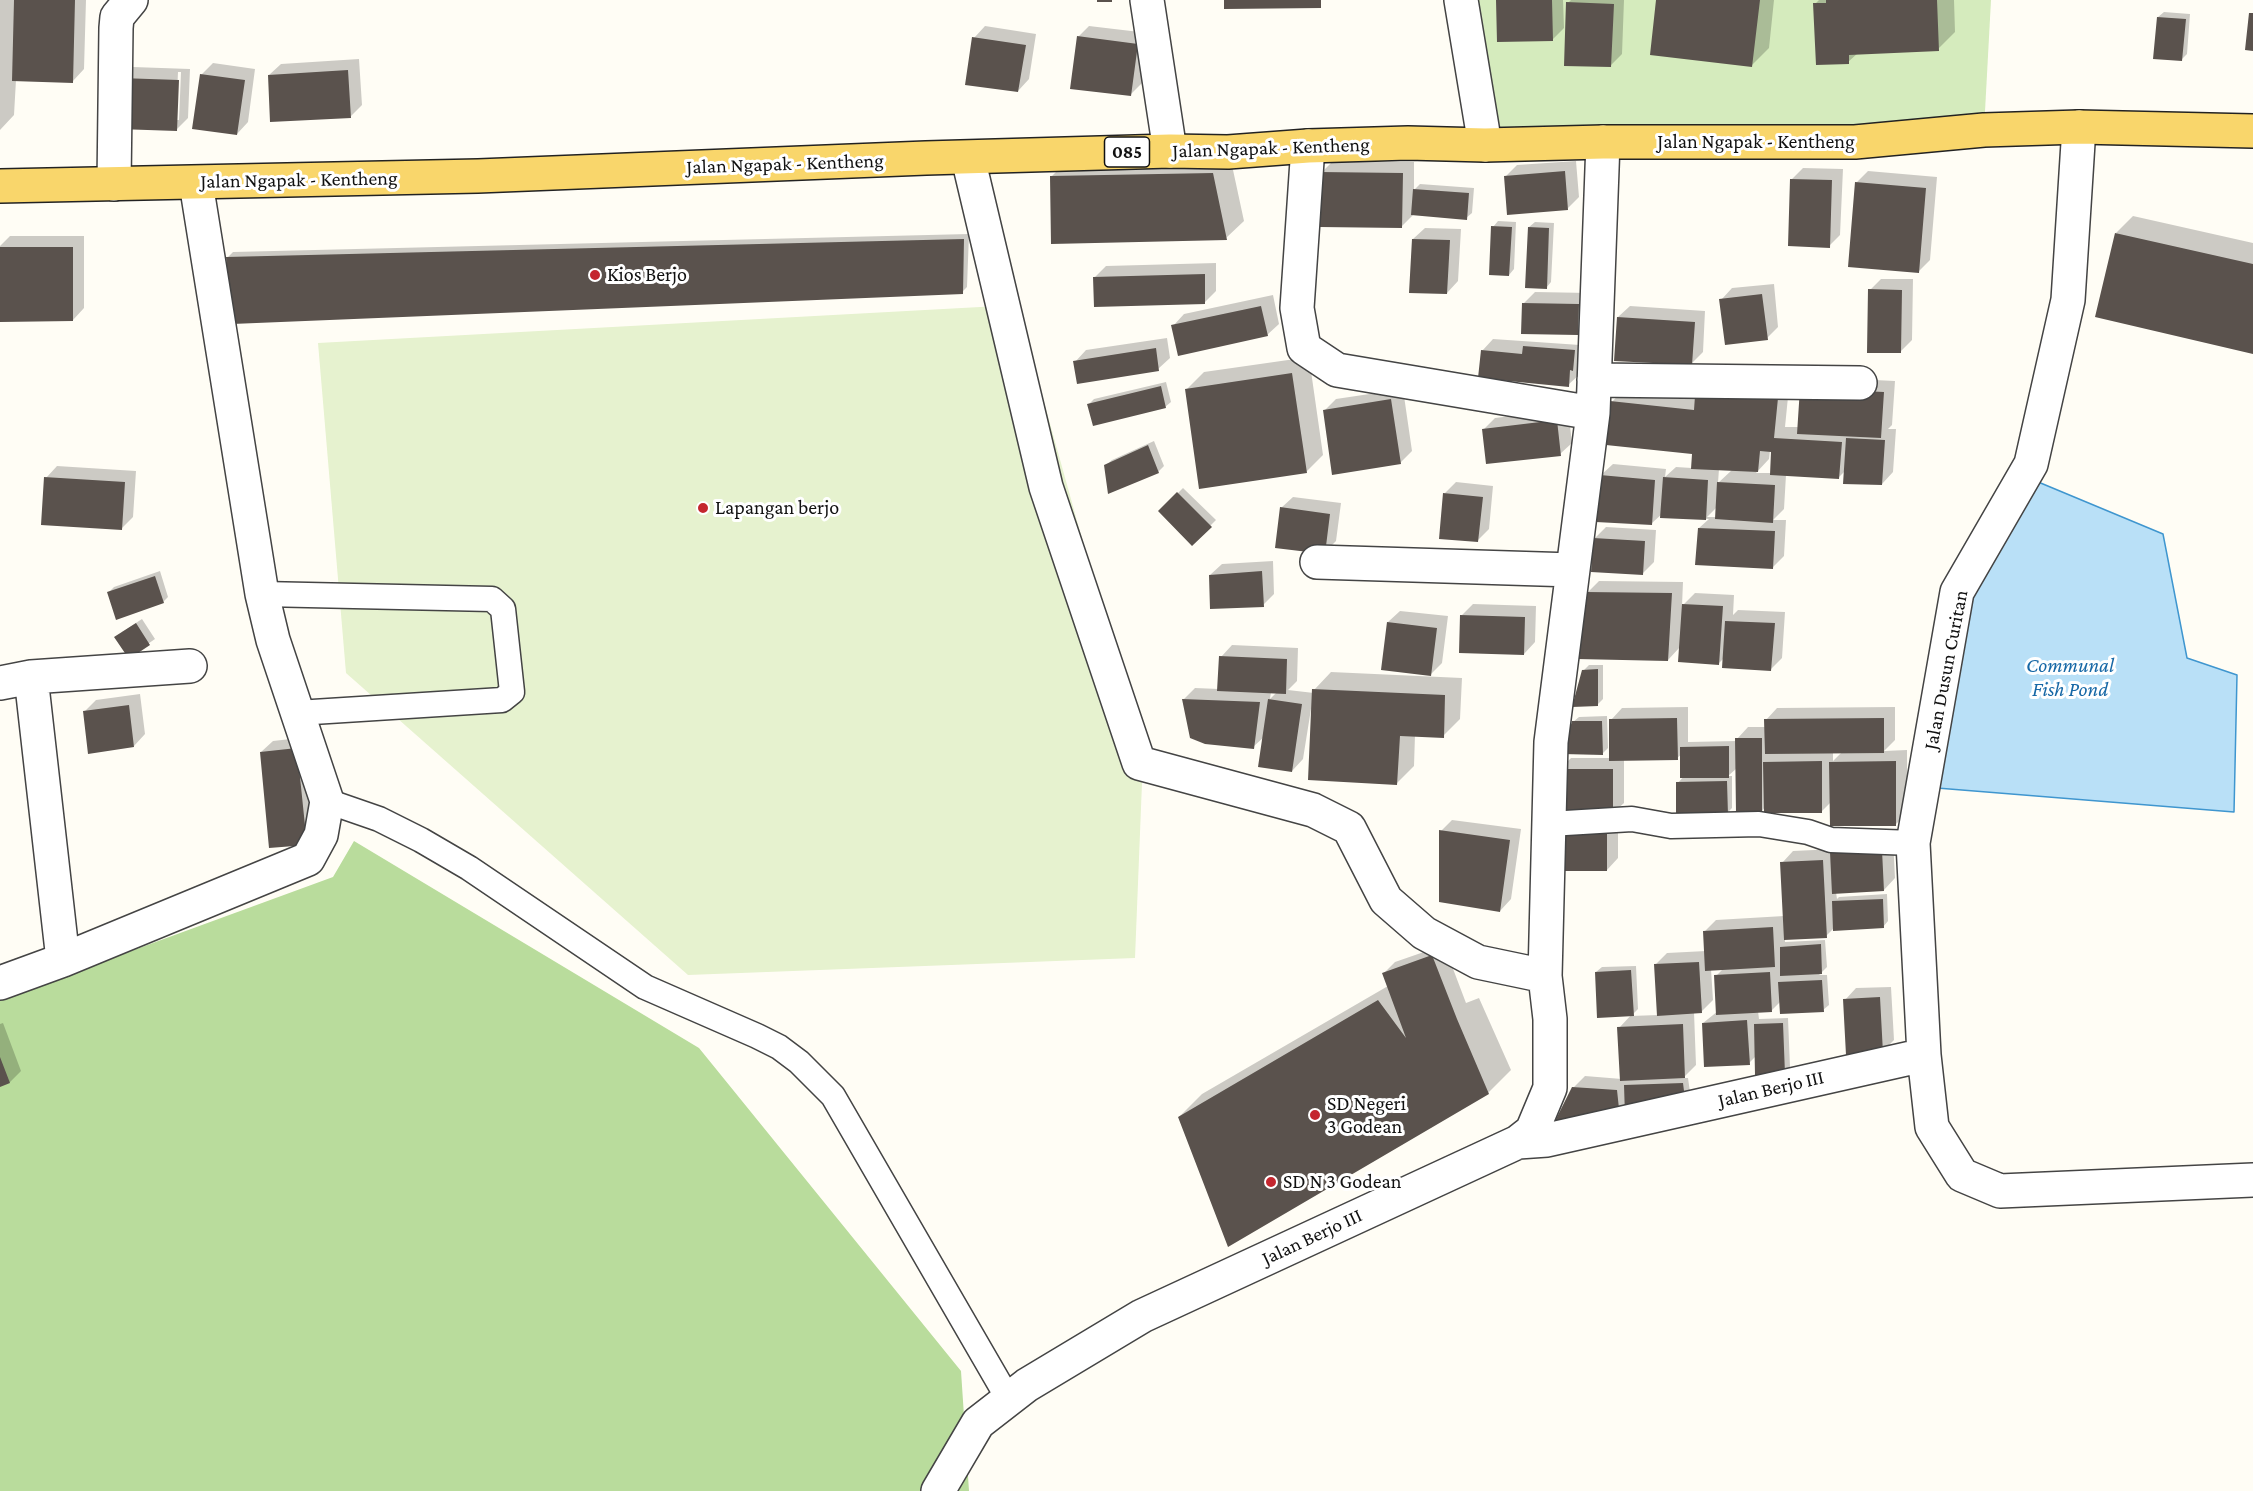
<!DOCTYPE html>
<style>
body{margin:0}
canvas{display:block;background:#fffdf5}
</style>
<canvas width="2253" height="1491"></canvas>
<script>
const c = document.querySelector('canvas').getContext('2d');
c.lineJoin = 'round';
function fillPath(path, color) { c.fillStyle = color; c.fill(path, 'evenodd'); }
const toPath = rows => new Path2D(rows.map(r => 'M' + r).join(''));
function stroke(path, color, width, dash) { c.strokeStyle = color; c.lineWidth = width; c.lineCap = dash ? 'butt' : 'round'; c.setLineDash(dash || []); c.stroke(path); }
function drawText(font, color, halo, rows, align = 'center') {
  c.font = font + ' "Crimson Pro",serif'; c.lineWidth = 6; c.setLineDash([]); c.textBaseline = 'middle'; c.strokeStyle = halo; c.fillStyle = color; for (const [text, x, y, turn = 0] of rows) {
    c.save(); c.translate(x, y); c.rotate((+turn || 0) * Math.PI / 180); c.textAlign = isNaN(turn) ? turn : align; if (halo) c.strokeText(text, 0, 0); c.fillText(text, 0, 0); c.restore();
  }
}
fillPath(toPath([
 [1461,0,1991,0,1984,130,1485,145]
]), '#d5ebbd');
fillPath(toPath([
 [354,841,699,1048,961,1371,969,1491,0,1491,0,999,333,877]
]), '#b9dc9c');
fillPath(toPath([
 [1017,305,1143,758,1135,958,688,975,346,673,318,343]
]), '#e6f2cf');
const water = toPath([
 [2031,479,2163,534,2187,658,2237,675,2234,812,1937,788,1963,596,2031,479]
]);
fillPath(water, '#b9e0f7');
stroke(water, '#3f96cf', 1.5);
fillPath(toPath([
 [0,0,86,0,84,69,73,81,16,80,14,115,0,130],
 [1498,0,1563,0,1564,28,1552,40],
 [1571,0,1624,0,1622,54,1611,65,1568,3],
 [1658,0,1774,0,1769,48,1752,65],
 [1819,0,1954,0,1955,32,1938,49,1858,53,1848,62,1815,4],
 [2164,12,2190,14,2187,54,2182,59,2158,17],
 [985,26,1036,34,1029,79,1018,91,974,38],
 [1089,26,1148,33,1142,83,1130,95,1078,37],
 [359,59,362,105,350,117,269,75,281,64],
 [213,63,255,69,248,122,237,134,201,75],
 [133,67,190,69,188,118,177,129,121,78],
 [178,72,181,72,179,120,176,120],
 [1230,156,1244,221,1226,238,1052,176,1069,159],
 [1333,161,1414,162,1414,190,1420,184,1474,188,1472,213,1466,218,1414,214,1402,226,1322,172],
 [1576,161,1579,197,1567,209,1506,176,1517,165],
 [1803,168,1843,169,1840,235,1829,246,1792,179],
 [1868,171,1937,177,1930,260,1919,271,1856,183],
 [2133,216,2253,243,2253,352,2116,233],
 [1498,221,1516,222,1514,269,1509,275,1493,227],
 [1535,222,1554,223,1551,282,1546,288,1529,227],
 [1425,228,1461,229,1458,281,1447,293,1413,239],
 [969,234,967,287,962,292,228,257,233,252],
 [10,236,84,236,84,308,73,320,0,320,0,246],
 [1216,263,1216,291,1205,302,1094,278,1106,266],
 [1881,279,1913,279,1912,340,1900,352,1870,290],
 [1774,284,1778,327,1767,338,1721,300,1732,288],
 [1535,292,1590,293,1589,322,1578,333,1523,304],
 [1273,295,1279,324,1267,335,1173,326,1184,314],
 [1630,306,1705,311,1703,352,1691,364,1618,317],
 [1167,338,1170,358,1158,369,1075,362,1086,350],
 [1493,339,1580,345,1580,374,1568,385,1482,351],
 [1309,357,1323,455,1306,472,1187,389,1204,372],
 [1813,377,1895,381,1892,425,1888,429,1896,429,1893,472,1882,484,1846,470,1839,477,1786,475,1784,509,1773,520,1786,520,1784,556,1772,568,1699,528,1709,519,1662,516,1662,514,1652,523,1601,475,1613,464,1666,469,1665,477,1676,467,1692,468,1693,453,1612,402,1623,390,1697,398,1789,387,1785,427,1799,427],
 [1770,450,1773,450,1772,473,1756,473,1769,459],
 [1719,469,1732,470,1718,483],
 [1717,507,1716,517,1707,517],
 [1166,382,1171,402,1165,407,1089,404,1094,399],
 [1403,389,1412,451,1400,463,1325,410,1336,399],
 [1568,409,1572,443,1560,454,1484,429,1495,418],
 [1154,441,1164,466,1158,472,1106,465,1112,460],
 [57,466,136,471,133,517,122,528,46,478],
 [1456,482,1493,486,1489,529,1477,541,1445,493],
 [1183,488,1216,520,1192,544,1160,511],
 [1293,497,1341,503,1336,541,1324,553,1281,508],
 [1606,527,1656,530,1654,562,1642,574,1594,539],
 [1273,561,1274,594,1263,605,1210,575,1222,564],
 [160,571,168,597,163,602,109,592,114,587],
 [1599,581,1683,582,1682,606,1695,593,1734,595,1733,615,1738,610,1785,612,1782,658,1771,669,1724,658,1719,663,1680,647,1668,660,1588,592],
 [1473,604,1536,606,1535,642,1524,654,1462,615],
 [1400,611,1448,616,1442,663,1431,674,1388,622],
 [142,619,155,639,129,657,122,632],
 [1232,645,1298,648,1297,681,1288,690,1314,693,1314,690,1331,672,1462,678,1460,719,1443,736,1415,735,1414,766,1397,783,1311,709,1303,759,1292,771,1264,737,1253,747,1183,700,1195,688,1219,689,1221,657],
 [1271,692,1277,692,1270,699],
 [1589,665,1603,665,1603,699,1598,704,1583,671],
 [140,694,145,734,134,746,84,712,96,700],
 [1688,707,1688,742,1737,741,1737,739,1748,727,1766,727,1766,720,1777,708,1895,707,1895,740,1884,751,1907,750,1907,813,1896,824,1831,802,1822,811,1765,807,1762,811,1737,768,1728,776,1732,776,1732,808,1727,813,1678,783,1684,776,1682,754,1677,758,1624,759,1624,803,1613,813,1618,813,1618,858,1607,870,1559,770,1571,758,1611,758,1611,720,1622,708],
 [1833,752,1842,752,1833,761],
 [1607,716,1608,748,1602,754,1573,722,1579,717],
 [308,737,317,832,306,843,261,752,273,741],
 [1452,820,1521,829,1511,899,1500,911,1441,831],
 [1893,839,1895,878,1884,890,1836,892,1837,899,1839,897,1887,894,1888,921,1883,927,1833,929,1826,936,1785,938,1785,942,1825,940,1827,967,1819,975,1827,975,1829,1005,1823,1010,1781,1001,1772,1010,1758,1011,1759,1019,1788,1018,1790,1067,1785,1072,1756,1056,1749,1063,1703,1023,1718,1011,1716,976,1724,968,1711,969,1713,1000,1701,1012,1694,1012,1696,1065,1683,1078,1688,1078,1690,1092,1619,1117,1573,1088,1585,1076,1622,1079,1619,1028,1632,1014,1596,972,1602,967,1636,966,1638,1009,1631,1016,1658,1015,1655,965,1667,953,1706,951,1705,931,1716,920,1784,916,1782,863,1793,851,1835,849],
 [1444,945,1466,1003,1479,998,1511,1070,1488,1093,1179,1117,1202,1094,1388,986,1383,974,1395,962],
 [1891,987,1894,1040,1883,1051,1845,1000,1856,988],
 [3,1023,21,1071,10,1082,0,1086,0,1024]
]), '#0003');
fillPath(toPath([
 [14,0,75,0,73,83,12,81],
 [1097,0,1112,0,1112,2,1097,2],
 [1224,0,1321,0,1321,8,1224,9],
 [1496,0,1552,0,1553,41,1497,42],
 [1656,0,1760,0,1752,67,1650,55],
 [1826,0,1937,0,1939,51,1849,55,1849,64,1816,65,1813,3,1826,3],
 [1566,2,1614,4,1611,67,1564,66],
 [2249,13,2253,13,2253,51,2245,50],
 [2157,17,2186,19,2182,61,2153,59],
 [1077,36,1138,44,1131,96,1070,89],
 [972,37,1026,45,1018,92,965,85],
 [348,70,351,118,270,122,268,75],
 [200,74,245,80,237,135,192,129],
 [120,78,179,80,177,131,118,129],
 [1565,171,1568,210,1507,215,1504,176],
 [1320,172,1403,173,1402,228,1320,227],
 [1213,173,1227,240,1051,244,1050,176],
 [1790,179,1832,180,1830,248,1788,246],
 [1855,182,1926,188,1919,273,1848,267],
 [1413,189,1469,193,1467,220,1411,215],
 [1491,226,1512,227,1509,276,1489,275],
 [1528,227,1549,228,1547,289,1525,288],
 [2115,233,2253,264,2253,354,2095,317],
 [964,239,963,294,232,324,226,257],
 [1412,239,1450,240,1447,294,1409,293],
 [0,247,73,247,73,321,0,322],
 [1205,274,1205,304,1094,307,1093,277],
 [1868,289,1902,290,1901,353,1867,353],
 [1762,294,1768,340,1725,345,1719,299],
 [1522,303,1579,304,1578,335,1521,334],
 [1261,306,1268,336,1178,356,1171,325],
 [1617,317,1695,322,1692,365,1614,361],
 [1523,346,1575,350,1573,371,1570,370,1569,387,1478,378,1481,350,1522,354],
 [1156,348,1159,371,1077,384,1073,361],
 [1292,373,1307,473,1199,489,1185,389],
 [1161,386,1166,408,1093,426,1087,404],
 [1800,388,1884,392,1881,438,1797,434],
 [1695,396,1778,398,1774,438,1842,442,1839,479,1770,475,1771,452,1760,451,1758,472,1691,469,1692,454,1606,445,1610,401,1694,410],
 [1391,399,1401,464,1332,475,1323,410],
 [1557,420,1561,456,1486,464,1482,429],
 [1846,438,1885,440,1882,485,1843,484],
 [1148,445,1159,473,1108,494,1104,465],
 [1600,475,1655,480,1652,525,1596,522],
 [44,477,125,482,122,530,41,525],
 [1663,477,1708,480,1706,520,1660,518],
 [1717,482,1775,485,1773,523,1715,519],
 [1177,492,1212,527,1192,546,1158,511],
 [1443,493,1483,497,1478,542,1439,539],
 [1280,507,1330,514,1325,554,1275,548],
 [1698,528,1775,531,1773,569,1695,565],
 [1593,538,1645,541,1643,575,1591,572],
 [1262,571,1264,607,1210,609,1209,575],
 [155,576,164,603,116,620,107,592],
 [1586,592,1672,593,1668,661,1577,659],
 [1682,604,1723,606,1719,665,1678,662],
 [1460,615,1525,617,1524,655,1459,653],
 [1725,621,1775,623,1771,671,1722,668],
 [1387,622,1437,628,1431,676,1381,670],
 [136,623,150,645,129,659,114,637],
 [1219,656,1287,659,1286,694,1217,691],
 [1598,669,1598,706,1572,707,1582,670],
 [1312,689,1445,695,1444,738,1400,736,1397,785,1308,780],
 [1182,699,1260,702,1254,749,1205,744,1190,738],
 [1268,699,1302,704,1292,772,1258,767],
 [129,705,134,747,88,754,83,711],
 [1677,718,1678,760,1609,761,1609,719],
 [1884,718,1884,753,1765,754,1764,719],
 [1572,721,1602,721,1603,755,1563,754],
 [1735,738,1762,738,1762,813,1736,813],
 [1729,746,1729,778,1680,778,1680,747],
 [297,748,307,845,269,848,260,752],
 [1822,761,1822,813,1764,813,1763,762],
 [1896,761,1896,826,1830,826,1829,762],
 [1558,769,1613,769,1613,816,1558,817],
 [1727,781,1728,815,1676,816,1676,782],
 [1558,824,1607,824,1607,871,1558,871],
 [1439,830,1510,840,1500,912,1439,902],
 [1882,850,1884,891,1832,894,1830,852],
 [1823,860,1827,938,1784,940,1780,862],
 [1883,899,1884,928,1833,931,1832,901],
 [1773,927,1775,967,1705,971,1703,931],
 [1821,944,1822,974,1780,976,1780,947],
 [1432,955,1457,1019,1489,1094,1228,1247,1178,1117,1378,1000,1406,1038,1382,973],
 [1699,962,1702,1013,1657,1016,1654,964],
 [1631,970,1634,1016,1597,1018,1595,972],
 [1770,972,1772,1012,1716,1015,1714,975],
 [1822,980,1824,1012,1780,1014,1778,982],
 [1880,997,1883,1053,1846,1055,1843,999],
 [1747,1020,1750,1065,1704,1067,1702,1023],
 [1783,1023,1785,1074,1755,1075,1754,1024],
 [1683,1024,1685,1078,1620,1081,1617,1027],
 [0,1057,10,1083,0,1087],
 [1683,1083,1685,1099,1625,1116,1624,1085],
 [1572,1087,1617,1090,1620,1118,1547,1137]
]), '#5a524d');
const lane = toPath([
 [262,594,492,599,503,609,512,692,502,700,297,713],
 [327,801,379,819,421,840,469,868,645,987,757,1036,779,1047,799,1062,833,1096,1009,1400],
 [1549,824,1632,819,1671,826,1759,824,1808,832,1831,840,1913,843]
]);
const street = toPath([
 [1147,0,1170,151],
 [1461,0,1485,145],
 [2079,127,2068,300,2031,464,1957,592,1913,843,1924,1055,1932,1127,1962,1175,2000,1191,2253,1180],
 [1308,146,1297,308,1304,348,1337,370,1593,413],
 [968,158,1046,487,1139,763,1313,810,1349,828,1386,900,1424,933,1478,962,1545,976],
 [114,184,116,28,117,17,131,0],
 [1594,380,1860,383],
 [1317,562,1573,570],
 [31,677,63,960],
 [0,683,31,677,190,666],
 [0,983,63,960,308,859,321,835,327,801,273,640,262,594,196,183],
 [1518,1142,1532,1131,1550,1088,1550,1019,1545,976,1551,742,1593,413,1603,142],
 [938,1491,978,1423,1027,1385,1142,1316,1518,1142,1547,1140,1924,1055]
]);
const primary = toPath([
 [0,186,478,176,926,158,1170,151,1228,152,1308,146,1408,143,1485,145,1603,142,1855,142,1984,130,2079,127,2253,131]
]);
stroke(lane, '#444', 27);
stroke(street, '#444', 36);
stroke(primary, '#222', 36);
stroke(lane, '#fff', 24);
stroke(street, '#fff', 33);
stroke(primary, '#f9d66b', 33);
for (const [x, y, r, color] of [
 [595,275,6,"#c4262e"],
 [703,508,6,"#c4262e"],
 [1315,1115,6,"#c4262e"],
 [1271,1182,6,"#c4262e"]
]) { const dot = new Path2D(); dot.arc(x, y, r, 0, 2 * Math.PI); c.fillStyle = color; c.fill(dot); stroke(dot, '#fff', 2); }
for (const [x, y, w] of [
 [1127,152,45]
]) { const box = new Path2D(); box.roundRect(x - w / 2, y - 15, w, 30, 4.5); c.fillStyle = '#fff'; c.fill(box); stroke(box, '#111', 1.5); }
drawText('bold 18px', '#111', null, [
 ["085",1127,152]
]);
drawText('20px', '#111', '#fff', [
 ["Jalan Ngapak - Kentheng",1756,142],
 ["Jalan Ngapak - Kentheng",1271,148,-2],
 ["Jalan Ngapak - Kentheng",785,164,-2],
 ["Jalan Ngapak - Kentheng",299,180,-1],
 ["Jalan Dusun Curitan",1946,670,-79],
 ["Jalan Berjo III",1771,1089,-13],
 ["Jalan Berjo III",1312,1237,-25]
]);
drawText('20px', '#111', '#fff', [
 ["Kios Berjo",607,275],
 ["Lapangan berjo",715,508],
 ["SD Negeri",1327,1104],
 ["3 Godean",1327,1127],
 ["SD N 3 Godean",1283,1182]
], 'left');
drawText('italic 21px', '#1768a6', '#fff', [
 ["Communal",2070,666],
 ["Fish Pond",2070,690]
]);
</script>
